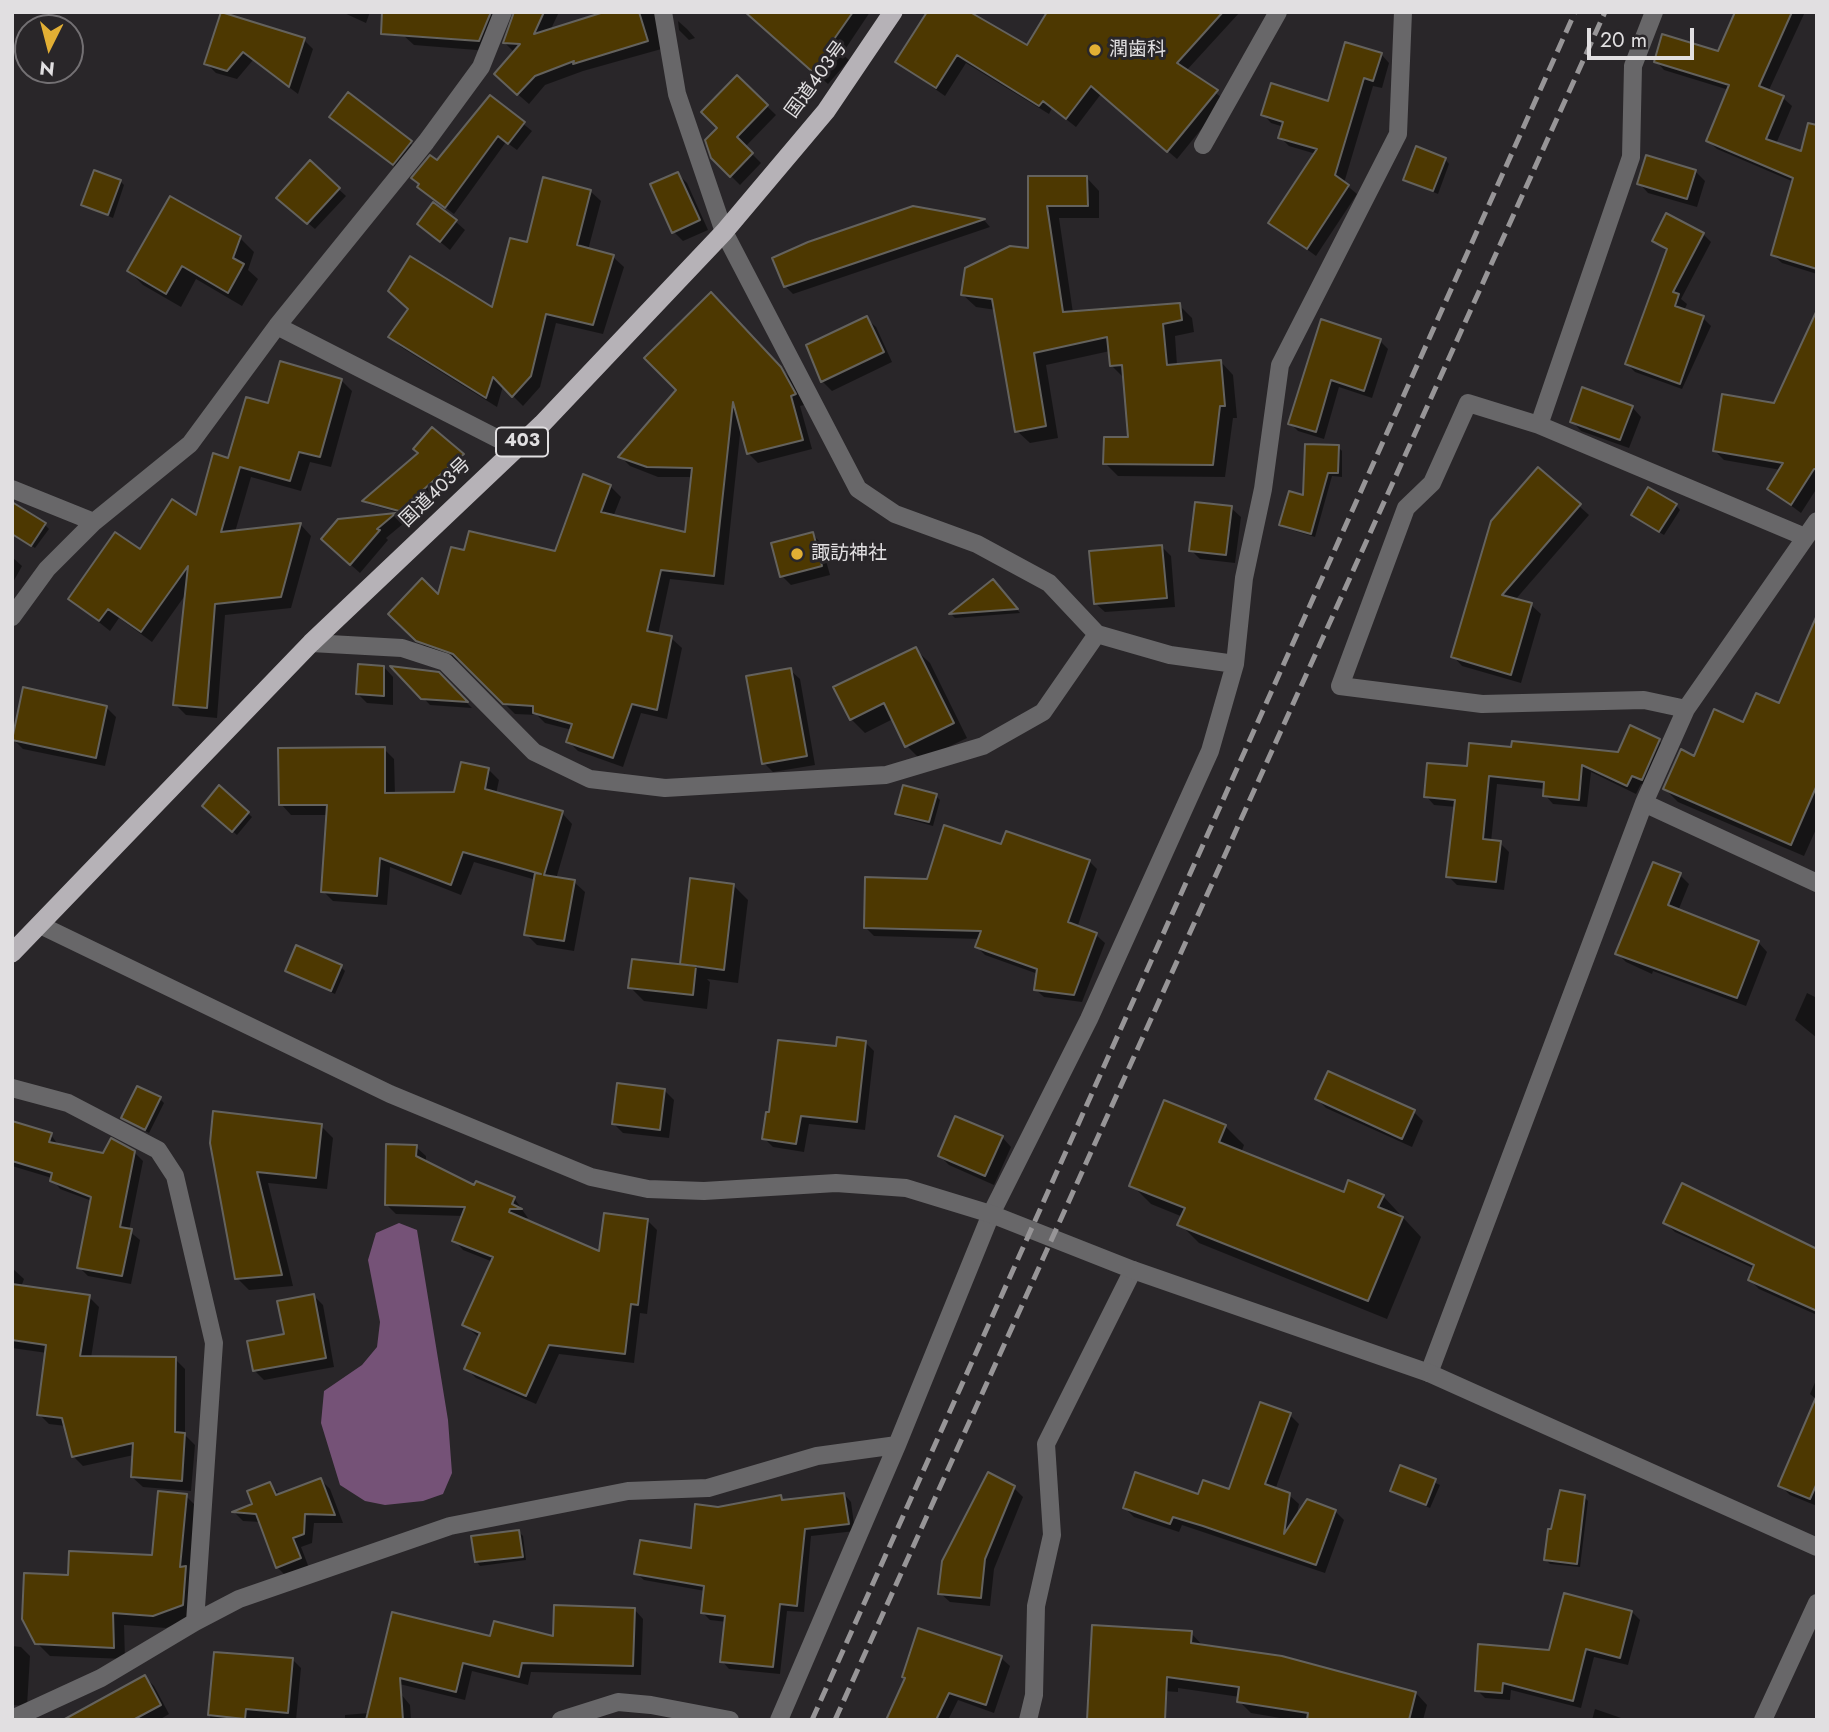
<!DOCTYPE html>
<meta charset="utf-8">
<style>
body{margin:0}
#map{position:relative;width:1829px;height:1732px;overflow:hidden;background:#292629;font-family:Jost,sans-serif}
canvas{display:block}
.frame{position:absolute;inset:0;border:14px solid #e1dfe1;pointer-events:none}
.north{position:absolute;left:14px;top:14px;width:70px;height:70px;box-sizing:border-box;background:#292629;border:2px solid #737073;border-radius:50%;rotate:186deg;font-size:19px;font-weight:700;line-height:28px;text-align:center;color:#e1dfe1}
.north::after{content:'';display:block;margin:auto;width:24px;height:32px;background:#e2af34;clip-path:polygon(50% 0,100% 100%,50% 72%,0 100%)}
.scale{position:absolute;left:1587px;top:28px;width:107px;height:32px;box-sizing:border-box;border:4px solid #e1dfe1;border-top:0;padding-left:9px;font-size:21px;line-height:24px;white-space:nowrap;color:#e1dfe1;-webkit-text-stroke:5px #292629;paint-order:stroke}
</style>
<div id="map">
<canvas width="1829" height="1732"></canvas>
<div class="frame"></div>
<div class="north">N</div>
<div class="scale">20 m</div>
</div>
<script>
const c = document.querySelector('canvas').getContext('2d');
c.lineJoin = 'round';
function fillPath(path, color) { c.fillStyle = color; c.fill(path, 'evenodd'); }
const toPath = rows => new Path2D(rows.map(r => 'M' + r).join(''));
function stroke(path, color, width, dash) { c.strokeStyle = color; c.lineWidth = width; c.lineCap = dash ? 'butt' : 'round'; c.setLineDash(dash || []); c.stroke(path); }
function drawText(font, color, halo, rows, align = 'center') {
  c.font = font + ' Jost,"Noto Sans JP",sans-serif'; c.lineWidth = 6; c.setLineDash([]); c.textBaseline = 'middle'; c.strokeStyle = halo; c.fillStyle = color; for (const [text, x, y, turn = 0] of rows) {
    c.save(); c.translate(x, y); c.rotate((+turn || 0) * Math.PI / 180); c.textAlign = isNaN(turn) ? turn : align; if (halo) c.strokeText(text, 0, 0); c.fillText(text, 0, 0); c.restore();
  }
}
fillPath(toPath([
 [399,1223,417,1230,448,1420,452,1473,443,1494,423,1501,385,1505,365,1501,340,1485,321,1423,324,1391,362,1365,377,1347,380,1322,368,1260,376,1233]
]), '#755277');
fillPath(toPath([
 [342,12,370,12,366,23],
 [405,12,509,12,489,51,414,45,403,35],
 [516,12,559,12,550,31,610,12,669,13,665,48,583,71,545,85,529,104,506,84,515,53,505,43],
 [746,12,870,12,842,54,849,60,828,84],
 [1049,12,1240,12,1186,71,1225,100,1177,159,1101,94,1076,127,1052,108,1049,114,966,63,945,96,897,62,1027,47],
 [1737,12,1805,12,1768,92,1783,98,1792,106,1776,144,1817,158,1817,274,1782,263,1773,255,1794,182,1717,149,1708,141,1729,90,1664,70,1656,61,1718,53],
 [222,14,304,40,313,49,298,94,253,60,237,79,216,73,206,63],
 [678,21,687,29,695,38,689,40,679,30],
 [1381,54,1389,63,1382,88,1373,86,1344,183,1357,194,1316,256,1270,222,1316,154,1289,146,1280,137,1284,127,1271,123,1263,114,1329,103],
 [737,77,776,115,745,147,761,163,740,185,712,157],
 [348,95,420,151,403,173,331,117],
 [490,97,532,131,517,150,506,142,454,214,427,194,437,162],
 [1445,159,1449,164,1438,194,1405,180],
 [310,163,346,196,315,229,285,204],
 [1695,171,1705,181,1697,207,1648,193,1639,183],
 [678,174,687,183,708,230,683,241,674,232],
 [1029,178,1087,178,1099,191,1099,218,1059,218,1073,313,1179,305,1192,318,1194,332,1175,336,1177,365,1221,362,1233,375,1237,418,1233,418,1225,477,1118,476,1105,463,1130,439,1124,378,1111,365,1110,351,1046,365,1058,438,1030,443,1017,431,996,310,976,307,963,295,1030,250],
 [120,181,124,185,113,218,83,205],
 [590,191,601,201,588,250,613,257,624,267,603,334,556,323,540,387,523,406,503,386,497,407,401,347,390,337,410,309,493,310,528,244],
 [913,208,984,220,990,227,793,294,785,286],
 [455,221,465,230,450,250,419,224],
 [1703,234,1711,242,1681,299,1687,304,1684,311,1703,318,1711,326,1682,389,1635,372,1627,364,1668,252,1654,241],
 [239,237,254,252,248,270,258,279,242,306,196,279,181,307,143,285,129,271],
 [721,304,791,379,804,405,800,406,812,449,758,463,748,453,741,425,724,585,670,579,658,635,671,638,682,648,667,719,641,713,623,767,578,751,568,741,572,730,545,723,537,715,515,714,464,663,428,650,391,614,439,597,465,552,556,553,584,477,611,487,621,497,613,517,687,534,693,477,658,477,630,466,620,456,678,390],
 [866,318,876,327,892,362,832,391,822,381,809,346],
 [1322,322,1380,341,1388,349,1372,398,1339,387,1324,439,1298,431,1290,423],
 [341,380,352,391,331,467,310,462,301,491,251,477,235,532,301,525,311,536,291,608,225,615,217,718,186,715,175,704,186,594,152,642,119,618,110,631,70,599,197,518,229,460,269,405],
 [1724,393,1817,450,1817,488,1801,513,1769,489,1781,470,1724,460,1715,451],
 [1632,407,1641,417,1629,448,1581,431,1572,421],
 [433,429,466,460,403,514,368,504,365,501,420,453],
 [1338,447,1342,451,1342,477,1332,476,1315,537,1285,528,1281,524,1305,497],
 [1538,469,1589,515,1515,600,1531,605,1541,614,1521,683,1462,666,1453,656],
 [1676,505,1680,510,1664,535,1637,519],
 [1231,508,1241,517,1235,563,1200,559,1191,550],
 [395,515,404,523,386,538,388,540,360,573,332,548,339,521],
 [45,525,49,529,35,548,12,533],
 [812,534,821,543,830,575,791,585,782,576],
 [1162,547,1171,556,1175,607,1105,612,1095,603],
 [12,557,22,566,12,584],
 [993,581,1020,613,955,618,952,615],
 [1817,623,1817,827,1804,856,1678,802,1665,789,1695,758,1744,724,1780,705],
 [915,649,930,663,967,738,921,760,907,746,893,719,865,733,851,719],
 [384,667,393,677,393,705,367,703,358,694],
 [395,668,438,674,472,708,430,705],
 [790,670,800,679,815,765,773,772,764,763],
 [106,707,116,717,105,766,23,749,13,739],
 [1659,741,1668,749,1650,788,1641,784,1636,794,1591,772,1587,807,1553,804,1545,795,1545,789,1497,784,1491,842,1500,843,1509,852,1504,890,1457,885,1448,876,1456,807,1434,805,1426,796,1469,768,1619,753],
 [384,749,394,759,395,795,455,794,488,769,499,780,496,794,562,813,572,824,556,879,574,882,585,892,574,951,537,945,526,934,536,880,474,862,461,895,390,867,387,905,333,901,323,891,328,815,291,815,281,804],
 [220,788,252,817,237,835,204,806],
 [936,796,940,800,933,826,901,817,897,813],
 [1002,846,1089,861,1097,869,1077,928,1096,935,1105,943,1082,1002,1044,997,1035,989,1038,974,985,955,977,947,980,939,874,936,866,928,928,881],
 [1680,875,1689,884,1678,911,1758,942,1767,952,1746,1006,1653,971,1652,974,1626,962,1617,953],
 [733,885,748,900,738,983,707,979,710,982,707,1009,644,1001,630,987,685,967,681,963],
 [341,967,345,971,335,994,287,971],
 [1807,993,1817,998,1817,1038,1795,1020],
 [865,1042,874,1051,865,1130,809,1124,804,1152,773,1147,764,1138,837,1048],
 [664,1090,674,1100,669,1138,623,1133,614,1124],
 [160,1099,164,1103,149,1133,123,1117],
 [1317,1099,1414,1112,1423,1121,1412,1147,1326,1108],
 [215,1113,321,1126,333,1138,327,1189,268,1183,293,1286,249,1290,237,1278],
 [12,1123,51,1135,59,1146,104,1155,134,1152,143,1161,129,1231,140,1240,131,1284,88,1276,79,1267,92,1201,60,1189,52,1178,12,1166],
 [1225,1126,1244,1145,1241,1153,1345,1194,1383,1196,1421,1237,1387,1319,1199,1243,1180,1224,1183,1217,1151,1204,1132,1185],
 [1002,1137,1011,1147,994,1185,949,1165,940,1156],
 [416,1147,426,1156,426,1163,475,1188,514,1198,528,1218,518,1218,600,1253,647,1220,657,1230,647,1314,640,1313,634,1363,559,1354,536,1404,476,1378,466,1368,480,1338,464,1325,493,1262,463,1250,454,1240,463,1216,396,1214,386,1204],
 [1665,1223,1817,1251,1817,1315,1759,1289,1750,1280,1755,1269,1675,1232],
 [12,1268,24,1279,21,1287,89,1297,99,1307,91,1358,175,1359,185,1369,185,1435,195,1445,191,1491,143,1487,132,1477,134,1455,83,1466,73,1456,66,1426,49,1424,39,1414,47,1353,12,1348],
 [314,1296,323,1305,334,1367,264,1380,255,1371,286,1335],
 [1817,1378,1817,1506,1790,1495,1780,1485,1817,1400,1810,1394],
 [1290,1415,1299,1424,1275,1490,1289,1495,1299,1504,1296,1519,1335,1511,1344,1520,1325,1573,1182,1525,1179,1532,1134,1517,1125,1508,1230,1491],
 [1401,1467,1440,1485,1430,1508,1392,1491],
 [321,1480,330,1489,343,1523,314,1523,312,1543,301,1547,309,1568,287,1577,277,1567,260,1522,243,1521,235,1513,254,1505,270,1484,280,1495],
 [1014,1488,1023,1497,994,1569,990,1606,950,1602,940,1593],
 [844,1494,851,1502,855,1531,811,1536,804,1612,787,1611,780,1674,729,1669,722,1661,727,1622,710,1620,703,1613,705,1591,644,1580,636,1573,693,1550,718,1508,780,1497,785,1502],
 [186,1496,199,1509,195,1617,166,1628,124,1625,125,1659,50,1656,37,1643,70,1577,153,1557],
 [1584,1497,1588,1501,1580,1567,1550,1564,1546,1560],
 [519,1532,523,1536,526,1560,480,1566,476,1561],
 [634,1609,643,1619,641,1675,531,1672,528,1685,472,1671,465,1700,391,1682,410,1705,411,1720,345,1720,345,1715,369,1713,393,1614,491,1638,555,1638],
 [1632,1612,1640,1620,1628,1665,1594,1657,1581,1708,1511,1690,1510,1700,1485,1698,1477,1690],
 [919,1631,1001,1658,1010,1666,994,1713,958,1700,948,1720,893,1720],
 [1191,1633,1203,1646,1416,1693,1427,1705,1423,1720,1292,1720,1251,1713,1239,1701,1240,1697,1178,1688,1178,1692,1103,1687],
 [12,1646,21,1647,30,1656,27,1706,12,1705],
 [215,1653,292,1659,301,1668,296,1720,210,1720],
 [145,1677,154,1686,169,1714,159,1720,79,1720],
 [1595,1709,1624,1719,1625,1720,1592,1720]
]), '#0007');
const building = toPath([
 [221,12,305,38,289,87,243,52,227,71,204,64,221,12],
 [382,12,491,12,479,41,381,34,382,12],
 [514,12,544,12,534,34,604,12,639,12,648,41,573,64,574,61,535,76,517,95,494,74,520,44,503,43,514,12],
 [745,12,853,12,832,42,840,49,816,75,745,12],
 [927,12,970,12,1027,45,1047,12,1223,12,1177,63,1218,90,1167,152,1091,86,1066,119,1043,101,1039,106,957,55,936,88,895,62,927,12],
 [1735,12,1792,12,1759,86,1784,96,1766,139,1801,151,1808,123,1817,125,1817,269,1771,255,1793,178,1706,141,1729,85,1654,62,1662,34,1718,51,1735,12],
 [1345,42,1382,53,1373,81,1364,78,1335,175,1349,185,1307,249,1268,223,1317,149,1278,138,1283,122,1261,115,1271,83,1328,101,1345,42],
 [737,75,768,105,737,137,753,153,730,177,711,158,705,140,717,128,701,112,737,75],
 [348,92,412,141,393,165,329,117,348,92],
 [490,95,525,122,508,144,498,136,445,208,417,187,419,184,411,178,430,155,437,160,490,95],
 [1416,146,1446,158,1433,191,1403,180,1416,146],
 [1646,155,1696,170,1687,199,1637,184,1646,155],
 [310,160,340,188,307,224,276,198,310,160],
 [94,170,121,180,108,215,81,205,94,170],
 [678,172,700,220,672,233,650,184,678,172],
 [1028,176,1087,176,1088,206,1047,206,1063,312,1180,303,1182,320,1163,324,1167,365,1221,360,1225,406,1220,406,1213,465,1103,464,1104,437,1128,437,1122,365,1110,366,1107,337,1034,353,1046,426,1015,432,992,299,961,295,965,268,1010,246,1028,248,1028,176],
 [543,177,591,190,577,245,614,255,593,325,546,314,531,376,512,397,493,377,486,398,388,337,408,309,388,291,410,256,492,307,510,238,527,242,543,177],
 [170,196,241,236,233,258,244,264,228,293,182,266,166,294,127,271,170,196],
 [433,202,457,220,440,242,417,224,433,202],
 [913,206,985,219,784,287,772,258,808,242,913,206],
 [1666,213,1704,233,1673,292,1679,294,1675,306,1704,316,1680,384,1625,364,1667,249,1652,241,1666,213],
 [711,292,781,367,796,394,791,396,803,440,747,454,733,402,714,576,661,570,647,631,672,636,657,710,632,704,613,758,566,742,572,724,533,713,533,706,503,704,453,654,416,641,388,614,422,578,438,594,451,547,464,550,469,531,555,551,583,474,611,485,601,512,685,532,692,468,647,467,618,457,676,390,644,358,711,292],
 [1817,310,1817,469,1814,469,1791,505,1767,489,1783,463,1713,451,1722,394,1774,403,1817,310],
 [867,316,884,352,821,382,806,345,867,316],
 [1321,319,1381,339,1364,391,1331,380,1316,432,1288,424,1321,319],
 [280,361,342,379,320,457,299,452,290,481,240,467,221,532,301,523,281,597,215,604,207,708,173,705,188,566,141,632,108,609,99,621,68,599,115,532,140,549,172,499,196,515,213,453,228,458,246,397,268,403,280,361],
 [1582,387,1633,406,1620,440,1570,422,1582,387],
 [432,427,464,454,399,511,362,501,418,453,413,449,432,427],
 [1305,444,1339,445,1338,473,1328,473,1311,534,1279,525,1289,491,1303,495,1305,444],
 [1538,467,1581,504,1502,595,1532,603,1511,675,1451,657,1491,521,1538,467],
 [1648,487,1677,504,1659,532,1631,515,1648,487],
 [12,502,46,523,31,546,12,534,12,502],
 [1195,502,1232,506,1226,555,1189,551,1195,502],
 [396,513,377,529,380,530,350,565,321,539,338,519,396,513],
 [813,532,822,566,780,577,771,543,813,532],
 [1162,545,1167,598,1094,604,1089,551,1162,545],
 [993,579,1018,609,949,614,993,579],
 [1817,615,1817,785,1791,845,1663,789,1681,749,1694,756,1714,709,1743,722,1756,693,1779,703,1817,615],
 [916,647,954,723,905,747,884,703,850,720,833,687,916,647],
 [358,664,384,666,384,696,356,694,358,664],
 [390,666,439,672,468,702,421,699,390,666],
 [791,668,807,756,762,764,746,676,791,668],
 [23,687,107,706,96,758,12,740,23,687],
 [1630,725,1660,739,1642,780,1632,776,1627,786,1582,765,1579,800,1543,796,1544,782,1489,776,1483,839,1501,841,1496,882,1446,877,1455,800,1424,797,1427,763,1467,766,1469,743,1511,747,1512,741,1618,752,1630,725],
 [385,747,385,793,454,792,461,762,489,768,485,789,563,811,544,875,575,880,564,941,524,935,535,873,541,874,463,852,451,885,380,858,377,896,321,892,327,805,279,805,278,748,385,747],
 [219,785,249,812,232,832,202,806,219,785],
 [903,785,937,794,929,822,895,814,903,785],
 [944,825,1001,844,1006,831,1090,860,1068,922,1097,933,1074,995,1034,990,1037,969,975,947,981,931,864,928,865,877,927,879,944,825],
 [1653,862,1681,873,1668,905,1759,941,1737,998,1615,954,1653,862],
 [690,878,734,884,724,970,680,964,690,878],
 [296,945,342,965,331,991,285,971,296,945],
 [632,959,696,966,693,995,628,988,632,959],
 [837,1037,866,1041,857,1122,801,1116,796,1144,762,1139,766,1112,769,1112,778,1040,836,1046,837,1037],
 [1328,1071,1415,1110,1402,1139,1315,1099,1328,1071],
 [617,1083,665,1089,660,1130,612,1124,617,1083],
 [137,1086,161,1097,145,1130,121,1118,137,1086],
 [1164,1100,1226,1125,1219,1142,1344,1192,1348,1180,1384,1195,1378,1207,1403,1217,1368,1301,1177,1225,1185,1208,1129,1186,1164,1100],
 [213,1111,322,1124,316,1178,257,1172,282,1275,235,1279,210,1143,213,1111],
 [955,1116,1003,1136,985,1176,938,1156,955,1116],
 [12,1121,52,1133,49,1142,103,1153,111,1138,135,1151,120,1227,132,1229,122,1276,77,1268,91,1197,50,1181,52,1173,12,1161,12,1121],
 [386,1144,417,1145,416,1156,474,1185,476,1181,515,1197,512,1204,522,1209,510,1209,509,1212,599,1251,604,1213,648,1219,638,1305,631,1304,625,1354,549,1345,526,1396,464,1369,480,1333,462,1325,493,1257,452,1241,465,1207,385,1205,386,1144],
 [1682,1183,1817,1249,1817,1311,1748,1280,1754,1265,1663,1223,1682,1183],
 [12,1284,90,1295,80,1356,176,1357,175,1432,185,1433,182,1481,131,1477,133,1443,72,1457,62,1418,37,1415,46,1345,12,1340,12,1284],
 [314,1294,326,1358,253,1371,247,1341,284,1334,277,1301,314,1294],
 [1817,1395,1817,1483,1810,1499,1778,1486,1817,1395],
 [1260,1402,1291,1413,1265,1484,1290,1493,1284,1534,1307,1499,1336,1510,1316,1565,1203,1526,1173,1517,1170,1524,1123,1508,1135,1472,1198,1494,1203,1480,1229,1489,1260,1402],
 [1400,1465,1436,1479,1426,1505,1390,1491,1400,1465],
 [988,1472,1015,1486,985,1559,981,1598,938,1594,942,1561,988,1472],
 [321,1478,335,1515,305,1514,304,1534,293,1538,301,1558,276,1568,256,1514,232,1512,252,1504,247,1491,270,1482,276,1495,321,1478],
 [1560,1490,1585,1495,1577,1564,1544,1560,1548,1529,1551,1529,1560,1490],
 [158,1491,187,1494,180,1567,186,1566,183,1605,153,1616,113,1613,114,1648,35,1644,22,1619,24,1573,68,1575,69,1551,152,1555,158,1491],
 [844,1493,849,1524,805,1529,797,1606,780,1604,773,1667,720,1662,725,1616,701,1613,704,1586,634,1574,640,1540,691,1548,695,1504,718,1507,781,1495,782,1500,844,1493],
 [519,1530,523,1557,475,1562,471,1536,519,1530],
 [1564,1593,1632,1611,1620,1658,1586,1649,1573,1701,1503,1683,1502,1693,1475,1691,1478,1644,1549,1650,1564,1593],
 [554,1605,635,1608,633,1666,522,1663,519,1677,463,1663,456,1692,400,1678,403,1720,366,1720,392,1612,490,1636,494,1621,553,1636,554,1605],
 [1092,1625,1192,1631,1191,1643,1282,1656,1416,1692,1409,1720,1307,1720,1308,1713,1237,1702,1239,1687,1167,1677,1165,1720,1087,1720,1092,1625],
 [918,1628,1002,1656,986,1705,949,1693,936,1720,886,1720,905,1678,902,1677,918,1628],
 [214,1652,293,1658,288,1713,246,1709,245,1719,208,1715,214,1652],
 [145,1675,161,1705,133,1720,63,1720,145,1675]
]);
fillPath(building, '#4d3801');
stroke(building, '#64625d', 2);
stroke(toPath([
 [663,12,677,94,724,232,858,489,895,514,977,544,1049,583,1097,634,1170,655,1235,664,1210,751,1089,1019,991,1214,897,1445,779,1720],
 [1654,12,1633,66,1631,157,1539,425,1805,537],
 [1203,145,1278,12],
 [277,326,516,448],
 [1539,425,1468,403,1432,483,1406,508,1340,686,1482,704,1644,700,1686,709],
 [12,489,94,522],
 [12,617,47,569,94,522,190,444,277,326,426,142,481,67,503,12],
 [311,643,402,648,445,662,534,752,590,779,665,788,886,775,983,746,1043,712,1097,634],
 [1235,664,1244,578,1263,489,1280,365,1398,134,1403,12],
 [1644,803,1817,883],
 [12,1088,68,1103,158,1150,175,1176,214,1343,195,1622],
 [1429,1373,1644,803,1686,709,1817,521],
 [12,1719,101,1678,195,1622,239,1599,450,1526,628,1491,708,1488,817,1456,897,1445],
 [561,1720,618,1702,651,1705,730,1720],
 [1028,1720,1034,1695,1036,1606,1052,1535,1046,1444,1133,1270],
 [1763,1720,1817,1603]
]), '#686769', 18);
stroke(toPath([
 [40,925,390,1094,591,1177,648,1189,704,1191,836,1183,906,1188,991,1214,1133,1270,1429,1373,1817,1547]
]), '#686769', 18);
stroke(toPath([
 [12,953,311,643,542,424,724,232,826,111,893,12]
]), '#b6b2b7', 19);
stroke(toPath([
 [812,1720,1575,12],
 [835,1720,1605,12]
]), '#979597', 5, [14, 7]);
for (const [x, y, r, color] of [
 [1095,50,7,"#e2af34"],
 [797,554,7,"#e2af34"]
]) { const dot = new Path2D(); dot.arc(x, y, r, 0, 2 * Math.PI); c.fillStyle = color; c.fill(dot); stroke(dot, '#292629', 2.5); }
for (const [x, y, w] of [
 [522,442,52]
]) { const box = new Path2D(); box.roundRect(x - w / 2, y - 14.5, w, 29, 5); c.fillStyle = '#292629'; c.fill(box); stroke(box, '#e1dfe1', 2); }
drawText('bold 18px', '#e1dfe1', null, [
 ["403",522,442]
]);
drawText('19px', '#e1dfe1', '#292629', [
 ["潤歯科",1109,50],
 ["諏訪神社",811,554]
], 'left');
drawText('19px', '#e1dfe1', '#292629', [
 ["国道403号",817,80,-54],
 ["国道403号",436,493,-44]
]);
</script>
